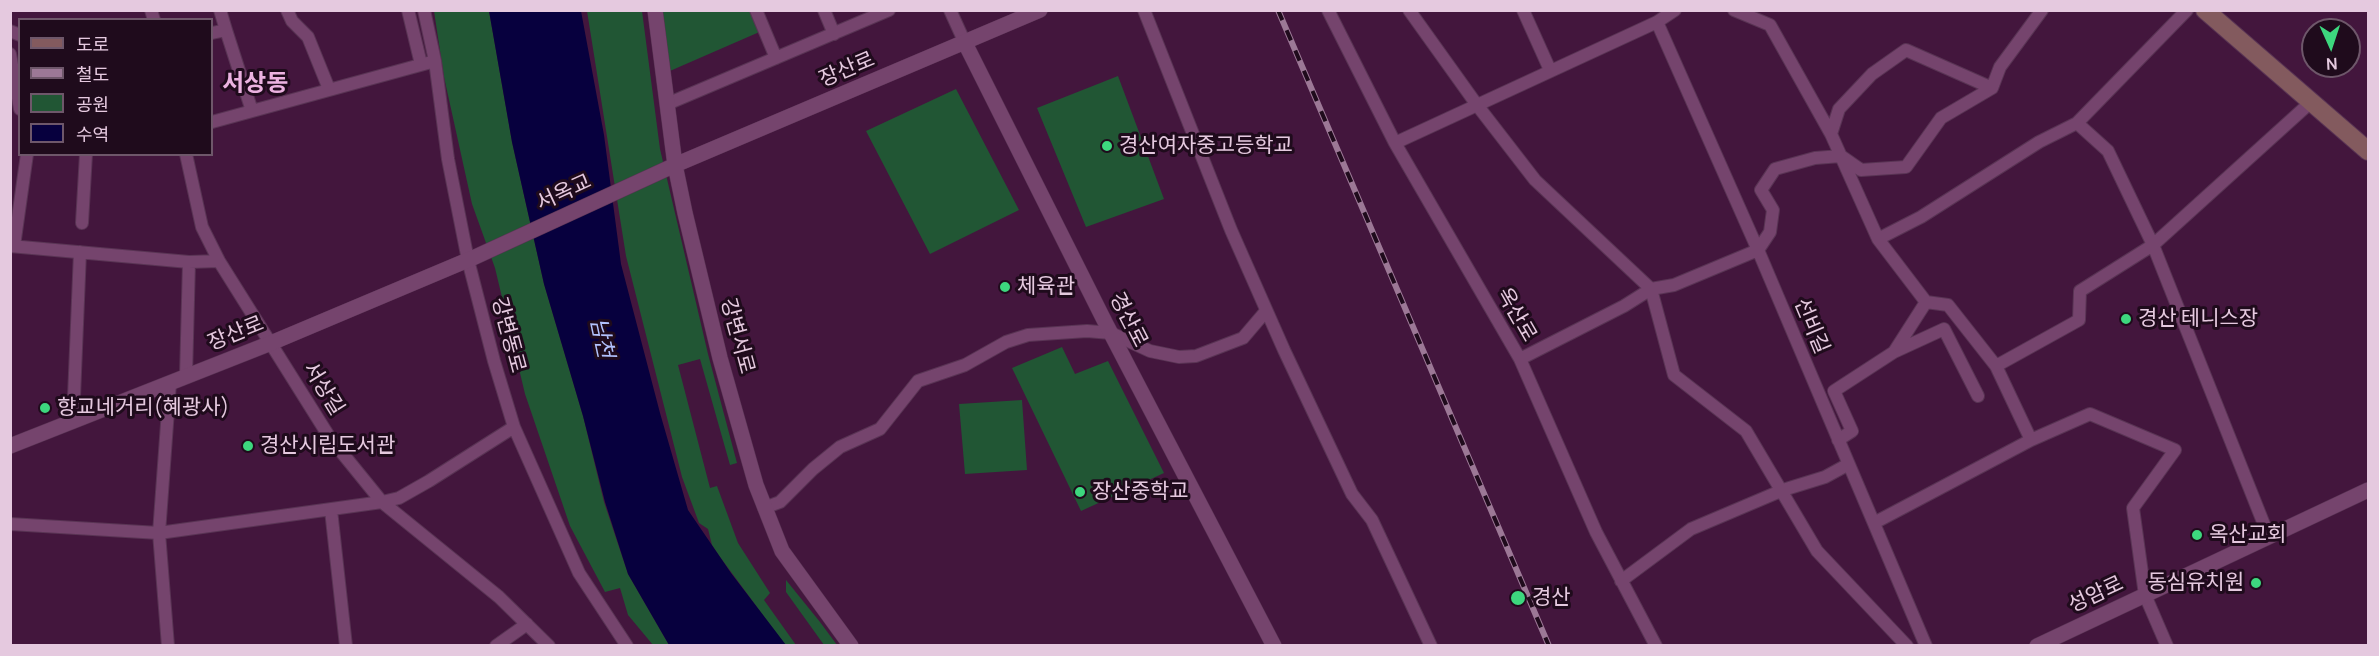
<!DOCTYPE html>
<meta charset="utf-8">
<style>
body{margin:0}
#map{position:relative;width:2379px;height:656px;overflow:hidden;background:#43163d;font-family:Manrope,"Noto Sans KR",sans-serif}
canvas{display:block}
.frame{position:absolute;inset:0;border:12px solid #e5c9df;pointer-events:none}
.legend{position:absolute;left:18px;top:18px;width:195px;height:138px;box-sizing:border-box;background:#1f0b1c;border:2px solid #6e576a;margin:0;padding:8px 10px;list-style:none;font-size:18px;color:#e5c9df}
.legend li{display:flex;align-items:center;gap:12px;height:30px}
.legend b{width:30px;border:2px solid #6e576a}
.north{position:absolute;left:2301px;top:18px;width:60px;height:60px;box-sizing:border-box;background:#1f0b1c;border:2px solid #6e576a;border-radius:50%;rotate:177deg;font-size:16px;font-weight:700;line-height:24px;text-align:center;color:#e5c9df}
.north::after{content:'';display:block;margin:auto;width:21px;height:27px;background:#3dd77e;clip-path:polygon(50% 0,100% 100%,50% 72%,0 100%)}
</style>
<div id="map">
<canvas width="2379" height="656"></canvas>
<div class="frame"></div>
<ul class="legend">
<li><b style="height:8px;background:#835a5e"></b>도로</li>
<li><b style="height:8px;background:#9c7896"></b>철도</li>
<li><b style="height:16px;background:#215634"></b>공원</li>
<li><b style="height:16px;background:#07003e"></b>수역</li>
</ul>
<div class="north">N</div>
</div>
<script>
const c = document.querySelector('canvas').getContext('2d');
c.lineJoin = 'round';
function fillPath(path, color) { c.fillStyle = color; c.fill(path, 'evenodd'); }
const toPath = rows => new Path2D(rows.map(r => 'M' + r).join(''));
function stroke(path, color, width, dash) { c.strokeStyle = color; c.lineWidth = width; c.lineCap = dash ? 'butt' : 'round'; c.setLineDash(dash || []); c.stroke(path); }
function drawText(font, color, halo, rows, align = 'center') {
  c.font = font + ' Manrope,"Noto Sans KR",sans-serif'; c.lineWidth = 6; c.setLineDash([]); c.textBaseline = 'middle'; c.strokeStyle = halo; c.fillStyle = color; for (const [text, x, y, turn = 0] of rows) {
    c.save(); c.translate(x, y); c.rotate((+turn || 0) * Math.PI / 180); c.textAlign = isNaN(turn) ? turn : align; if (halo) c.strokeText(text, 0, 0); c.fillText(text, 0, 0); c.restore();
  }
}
fillPath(toPath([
 [434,11,489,11,512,142,544,284,583,416,604,502,628,574,669,645,653,645,628,615,620,588,605,592,570,526,525,394,495,268,472,204,444,77],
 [587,11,642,11,660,149,708,354,737,463,730,465,700,359,678,365,710,488,717,486,738,543,770,593,764,600,796,645,785,645,720,557,712,545,708,529,699,523,682,477,626,256],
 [655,11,756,11,764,30,663,74],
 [1118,76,1164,199,1086,227,1037,108],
 [956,89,1019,210,930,254,866,131],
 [1062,347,1075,374,1108,361,1164,473,1081,511,1012,368],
 [1022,400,1027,470,965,474,959,404],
 [786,580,820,622,837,645,824,645,786,592]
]), '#215634');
fillPath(toPath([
 [489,11,581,11,604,135,621,264,660,413,688,510,731,573,786,645,669,645,628,574,605,502,583,416,544,284,512,142]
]), '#07003e');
const minor = toPath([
 [151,10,154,20],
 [220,10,226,30],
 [287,10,292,21,308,37,329,89],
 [408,10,421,64],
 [424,10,435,61,448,159,468,260,494,361,514,427,579,573,627,646],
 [756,10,776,58],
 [824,10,834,34],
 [950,10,965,43],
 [1144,10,1231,230,1284,350,1352,494,1372,520,1431,646],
 [1328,10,1395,143,1520,359,1596,532,1656,646],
 [1409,10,1477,105,1535,180,1651,289,1674,285,1758,250,1770,232,1773,210,1761,190,1775,169,1815,158,1841,156,1861,170,1906,167,1941,118,1992,88,2000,67,2042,10],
 [1523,10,1550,70],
 [1734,10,1770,25,1831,134,1878,239,1926,302,1948,305,1996,366,2031,440,1874,523],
 [1657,22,1758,250,1926,646],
 [10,31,20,35],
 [212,33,226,30,252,111],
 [10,54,20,109],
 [667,104,889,10],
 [212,122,435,61],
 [2077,123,2108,151,2153,245,2269,537],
 [1831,134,1839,109,1872,74,1906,50,1992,88],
 [1395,143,1657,22,1675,10],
 [186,154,202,227,219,261,330,438,382,502,499,597,549,646],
 [82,223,86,154],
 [1878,239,1921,217,2039,142,2077,123,2187,10],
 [10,246,189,262,219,261],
 [14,246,27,154],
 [1894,352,1926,302],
 [1520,359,1624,306,1651,289,1674,375,1746,431,1817,551,1907,646],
 [1996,366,2079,320,2080,291,2153,245,2311,102],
 [186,376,189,262],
 [73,421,80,252],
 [1838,440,1852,431,1834,391,1894,352,1944,329,1978,396],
 [2031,440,2090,414,2175,450,2133,508,2145,595,2167,646],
 [764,508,780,502,813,469,840,447,880,429,918,381,965,365,1006,342,1028,335,1087,331,1111,333,1150,351,1179,357,1196,356,1243,338,1266,311],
 [331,510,346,646],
 [10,524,159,533,382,502,399,498,429,481,514,427],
 [1621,581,1691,529,1783,490,1825,477,1847,465],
 [168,646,159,533,170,383],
 [496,646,527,624]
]);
const tertiary = toPath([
 [655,10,675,165,685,213,720,358,756,485,782,551,851,646],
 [965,43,1106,324,1274,646],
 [10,446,271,343,475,257,675,165,1040,10],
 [2037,646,2368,490]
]);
const secondary = toPath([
 [2205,10,2368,151]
]);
stroke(minor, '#593454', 14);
stroke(tertiary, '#593454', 16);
stroke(secondary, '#593454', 20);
stroke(minor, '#75446d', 12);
stroke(tertiary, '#75446d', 15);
stroke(secondary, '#835a5e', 18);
const rail = toPath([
 [1278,10,1549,646]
]);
stroke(rail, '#9c7896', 6);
stroke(rail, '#1f0b1c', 4, [11]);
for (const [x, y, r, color] of [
 [1107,146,6,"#3dd77e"],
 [1005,287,6,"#3dd77e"],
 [2126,319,6,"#3dd77e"],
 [45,408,6,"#3dd77e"],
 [248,446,6,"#3dd77e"],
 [1080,492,6,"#3dd77e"],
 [2197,535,6,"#3dd77e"],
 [2256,583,6,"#3dd77e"],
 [1518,598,8,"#3dd77e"]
]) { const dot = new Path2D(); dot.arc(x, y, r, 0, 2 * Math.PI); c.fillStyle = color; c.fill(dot); stroke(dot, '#1f0b1c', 2); }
drawText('21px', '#e5c9df', '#1f0b1c', [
 ["장산로",847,70,-23],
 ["서옥교",564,193,-25],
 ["옥산로",1516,315,60],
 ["경산로",1128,320,63],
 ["선비길",1811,326,67],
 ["장산로",236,334,-22],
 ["강변동로",508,335,75],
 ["강변서로",737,336,75],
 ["서상길",323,389,58],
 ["성암로",2096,595,-25]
]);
drawText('21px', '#e5c9df', '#1f0b1c', [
 ["경산여자중고등학교",1119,146],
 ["체육관",1017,287],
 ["경산 테니스장",2138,319],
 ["향교네거리(혜광사)",57,408],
 ["경산시립도서관",260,446],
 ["장산중학교",1092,492],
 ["옥산교회",2209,535],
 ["동심유치원",2244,583,"right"],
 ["경산",1532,598]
], 'left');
drawText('italic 22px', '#b2c2fd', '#1f0b1c', [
 ["남천",601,338,78]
]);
drawText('bold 24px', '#ebb2e0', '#1f0b1c', [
 ["서상동",255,84]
]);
</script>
